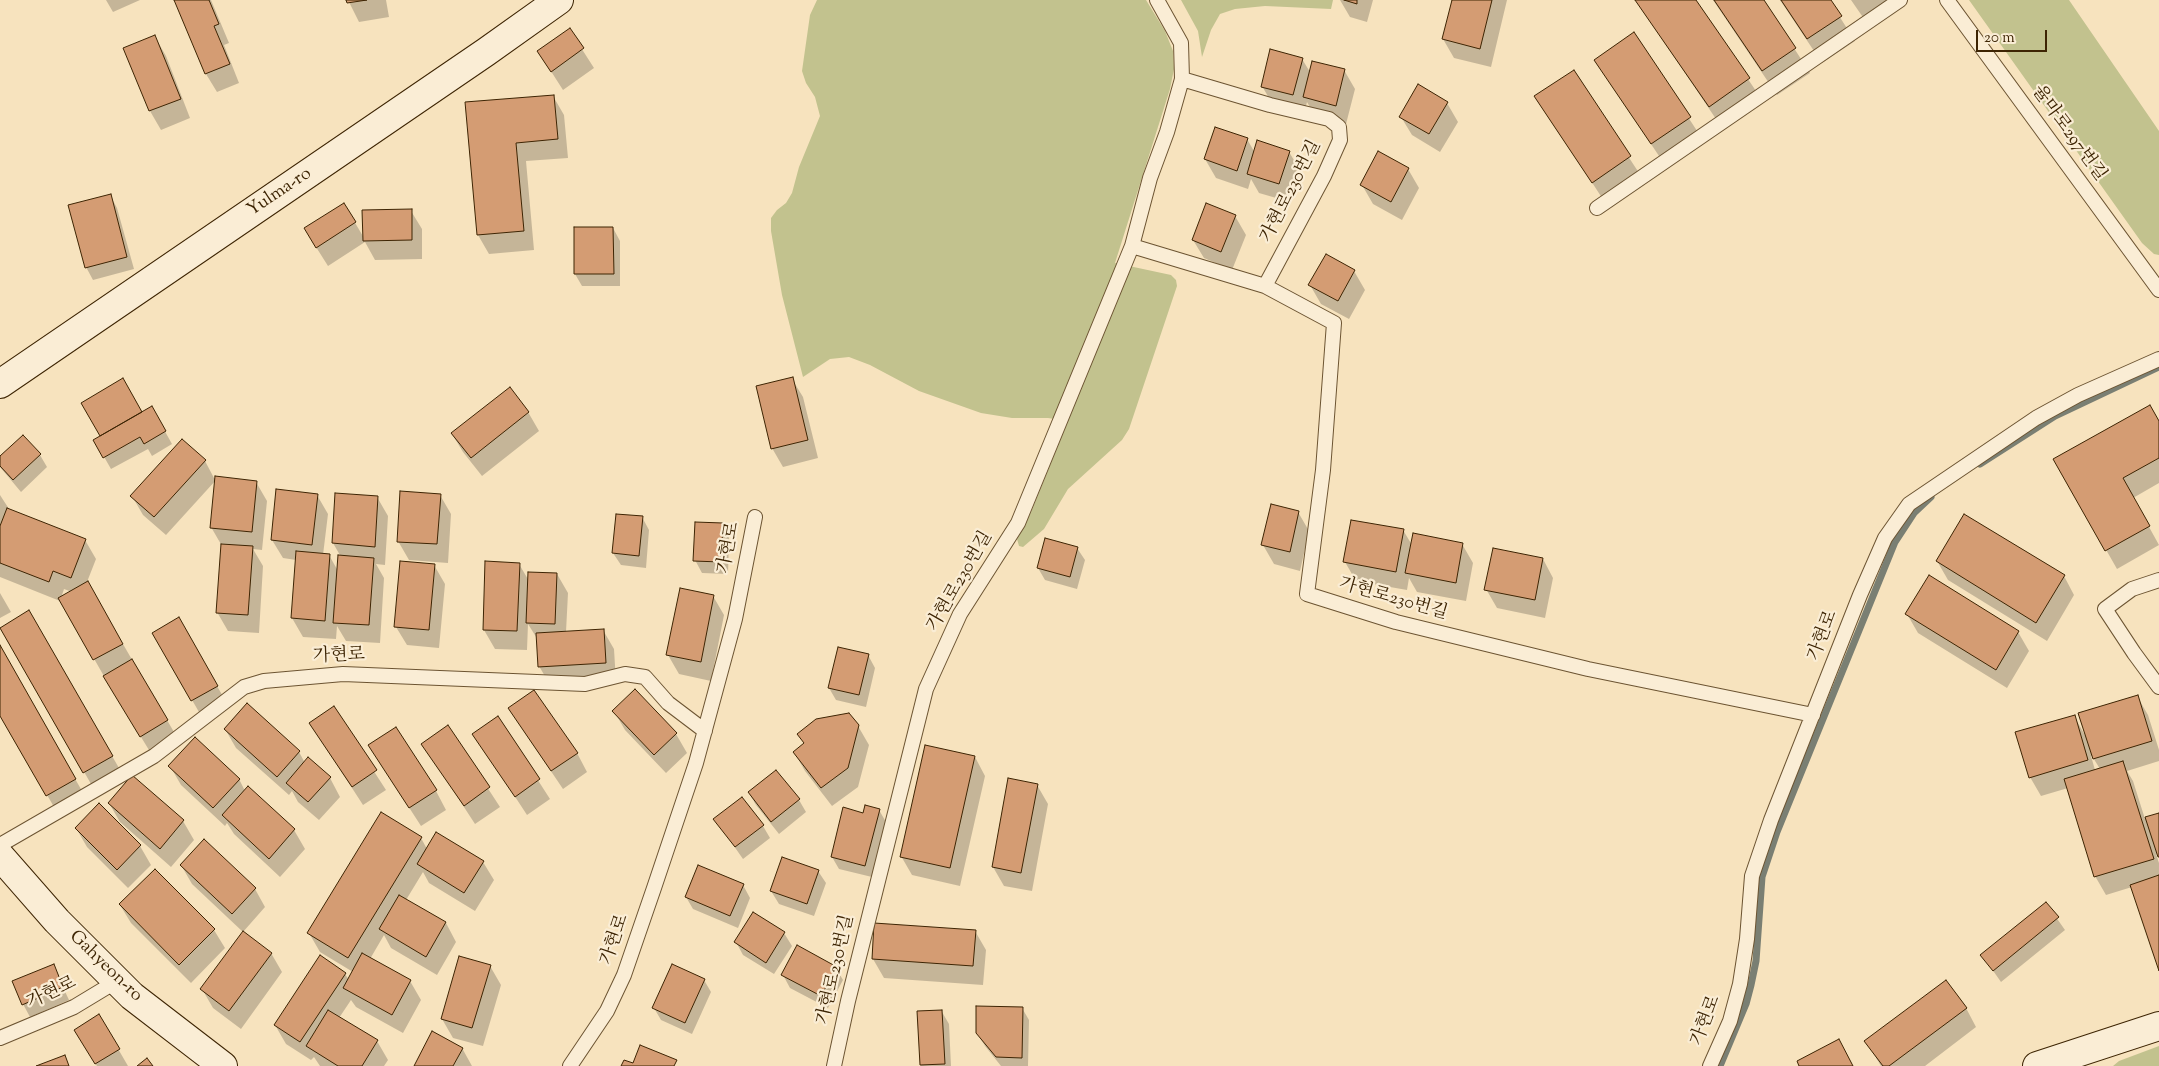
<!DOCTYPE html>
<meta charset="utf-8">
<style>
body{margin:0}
#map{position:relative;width:2159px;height:1066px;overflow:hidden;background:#f7e3be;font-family:"Sorts Mill Goudy",serif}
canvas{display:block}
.scale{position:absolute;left:1976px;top:30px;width:71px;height:22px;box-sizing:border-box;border:2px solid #3d2403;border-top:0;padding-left:6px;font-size:15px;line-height:18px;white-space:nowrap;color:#3d2403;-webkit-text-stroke:4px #faedd5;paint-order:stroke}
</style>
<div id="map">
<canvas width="2159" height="1066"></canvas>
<div class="scale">20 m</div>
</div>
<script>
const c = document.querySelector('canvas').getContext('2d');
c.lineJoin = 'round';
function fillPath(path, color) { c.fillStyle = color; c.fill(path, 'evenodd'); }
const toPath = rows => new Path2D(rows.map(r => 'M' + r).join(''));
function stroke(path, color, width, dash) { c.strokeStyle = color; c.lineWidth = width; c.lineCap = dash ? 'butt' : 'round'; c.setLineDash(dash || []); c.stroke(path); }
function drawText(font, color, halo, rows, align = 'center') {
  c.font = font + ' "Sorts Mill Goudy","Noto Serif KR",serif'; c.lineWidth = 4.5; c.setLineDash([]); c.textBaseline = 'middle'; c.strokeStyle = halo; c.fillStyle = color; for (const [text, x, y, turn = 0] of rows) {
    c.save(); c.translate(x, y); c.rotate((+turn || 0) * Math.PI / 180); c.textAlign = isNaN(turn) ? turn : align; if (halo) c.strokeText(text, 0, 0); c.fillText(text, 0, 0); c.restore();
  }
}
fillPath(toPath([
 [817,0,1146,0,1165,31,1173,51,1174,69,1170,89,1115,263,1171,275,1176,280,1177,286,1129,429,1122,440,1068,489,1044,529,1023,547,1019,546,1017,539,1031,512,1068,421,1048,418,1012,418,981,413,919,391,870,365,849,357,830,359,803,377,782,295,771,231,771,218,777,210,786,203,792,193,799,167,820,116,815,97,806,83,802,71,810,15],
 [1181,0,1333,0,1331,9,1265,6,1235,9,1220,14,1211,30,1202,57,1198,31],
 [1969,0,2069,0,2159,131,2159,255,2154,254,2142,243],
 [2159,1046,2159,1066,2113,1066,2119,1061]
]), '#c2c28e');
fillPath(toPath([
 [106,0,140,0,113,12],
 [176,0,211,0,229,43,224,45,239,83,217,92,206,74],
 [348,0,386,0,389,17,359,22],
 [1340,0,1373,0,1367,22,1350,17],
 [1453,0,1507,0,1491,67,1454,58,1443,39],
 [1636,0,1695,0,1760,97,1720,125],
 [1713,0,1763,0,1810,73,1777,95],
 [1780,0,1829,0,1855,41,1822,63],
 [1851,0,1907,0,1869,26],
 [569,29,594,68,563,90,538,51],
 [1634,34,1701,137,1663,162,1595,60],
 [155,37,166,56,190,118,161,130,150,111,125,49],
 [1302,59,1310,72,1344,70,1355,89,1346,124,1315,116,1307,102,1304,114,1273,105,1262,86],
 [1573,72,1641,176,1604,201,1536,96],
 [553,96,564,115,568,158,526,161,534,250,489,254,478,235,466,103],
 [1447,103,1458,122,1440,152,1412,135,1401,117],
 [1247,139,1255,153,1289,152,1300,170,1290,202,1259,193,1251,179,1248,189,1216,178,1205,159],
 [1408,169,1419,188,1402,220,1373,204,1362,185],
 [110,195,117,208,134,269,93,280,86,267],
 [344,204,364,238,411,211,422,229,422,259,375,260,365,242,328,266,316,247],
 [1235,216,1246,235,1232,270,1204,258,1193,240],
 [613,228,620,241,620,286,582,286,575,274],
 [1354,271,1365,290,1349,319,1321,304,1310,285],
 [792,379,803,397,818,458,783,467,772,448],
 [152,408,172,444,152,456,148,449,111,469,95,441],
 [528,412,539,431,482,476,463,452,452,434],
 [2159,424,2159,483,2133,498,2159,545,2117,569,2055,460],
 [40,455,47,467,21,492,0,467,0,458],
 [205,461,214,478,256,482,267,501,262,550,253,549,263,566,259,633,228,631,217,612,222,546,211,527,216,480,166,535,143,515,132,496],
 [0,495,11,512,85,540,96,559,87,582,178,739,152,755,105,678,60,599,60,601,0,577],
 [64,589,72,592,61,598],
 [317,495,328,514,323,555,329,555,338,571,341,557,333,543,377,497,388,516,385,565,376,564,384,578,380,643,346,641,337,626,336,639,303,637,292,618,296,560,283,558,272,540],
 [440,495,451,514,448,563,409,560,398,541],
 [1298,512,1309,531,1300,571,1274,564,1263,545],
 [642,517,649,530,646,568,621,565,613,553],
 [722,524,729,537,728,574,702,573,695,560],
 [1403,530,1412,545,1462,544,1473,563,1466,601,1417,592,1409,578,1407,590,1356,581,1345,562],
 [1077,548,1085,560,1077,589,1045,580,1038,568],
 [1543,559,1553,578,1545,618,1497,608,1486,589],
 [1937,561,2064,576,2074,595,2047,641,1948,580],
 [519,564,529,581,557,574,568,593,566,632,603,630,614,649,616,682,550,685,539,666,538,640,528,624,527,650,495,649,484,630],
 [434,565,445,584,439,648,407,645,396,627],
 [0,593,11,612,0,618],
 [713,596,724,615,711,681,679,674,668,655],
 [29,612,123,775,95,791,2,628],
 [1907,614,2018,632,2029,651,2007,688,1918,633],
 [178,619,228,705,203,719,154,634],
 [0,647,86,798,58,814,0,713],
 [868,655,875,668,866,707,836,700,829,688],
 [635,691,676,734,687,753,666,773,625,730,614,711],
 [2137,696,2148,715,2159,750,2159,761,2127,771,2133,781,2145,819,2159,815,2159,857,2156,854,2159,863,2159,967,2132,887,2106,895,2095,876,2068,788,2041,796,2030,777,2074,716,2086,737],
 [2091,756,2092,756,2100,769,2095,770],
 [247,705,299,752,305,763,330,778,340,797,319,820,298,802,292,791,289,795,236,748,225,729],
 [333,708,386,790,363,805,310,723],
 [509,709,577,753,587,772,563,789],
 [498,718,550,799,527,815,474,734],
 [858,726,869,745,858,787,832,806,805,771,794,752,805,744,799,734],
 [448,727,500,807,475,824,423,744],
 [975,757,985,776,960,886,912,875,901,856],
 [381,764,436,791,446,810,421,826],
 [170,766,239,779,245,791,248,788,294,830,305,849,280,877,234,834,227,823,225,826,181,785],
 [132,776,183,821,194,840,171,867,120,822,109,803],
 [1037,785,1048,804,1032,891,1004,886,993,867],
 [749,793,799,800,806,812,779,834,756,805],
 [99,805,140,846,151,865,128,888,87,847,76,828],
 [879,810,886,822,872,877,839,869,832,857,864,814],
 [715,819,763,826,770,838,743,859],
 [421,838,427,849,483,862,494,880,475,911,429,883,423,872,406,900,446,923,456,942,437,975,391,948,384,935,370,959,410,981,421,1000,403,1033,356,1007,351,1000,339,1018,377,1041,388,1060,384,1066,320,1066,314,1057,311,1060,286,1044,275,1025,345,974,349,980,353,972,320,952,309,933],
 [181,865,255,889,265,907,243,932,192,884],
 [818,871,826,883,814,916,779,904,771,891],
 [743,885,750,898,738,928,693,909,686,897],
 [2046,903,2065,930,2001,982,1982,955],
 [120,905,214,930,225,948,191,983,131,923],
 [754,914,784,933,792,946,774,974,743,955,736,942],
 [975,931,986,950,983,985,884,978,873,959],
 [271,953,282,972,241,1029,213,1008,202,989],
 [53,966,69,1000,30,1017,23,1004],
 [490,966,501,985,483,1046,453,1038,442,1019],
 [836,968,843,980,828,1008,790,988,783,975],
 [704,980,711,992,692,1034,661,1020,654,1008],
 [1022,1008,1029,1020,1028,1066,1001,1066,985,1046,977,1033],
 [1966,1008,1976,1027,1925,1066,1881,1066,1866,1041],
 [942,1012,949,1024,951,1066,921,1066,918,1013],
 [99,1016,128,1066,97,1066,86,1049],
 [462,1048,472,1066,415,1066]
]), '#0003');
stroke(toPath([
 [1980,464,2055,416,2159,367],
 [1720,1066,1746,1004,1751,985,1756,961,1762,877,1777,832,1895,542,1914,513,1931,497]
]), '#7a7f73', 7);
const building = toPath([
 [174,0,209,0,219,24,214,26,230,64,205,74,174,0],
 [346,0,367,0,347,3,346,0],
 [1344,0,1357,0,1357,4,1344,0],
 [1452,0,1492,0,1480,49,1442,39,1452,0],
 [1635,0,1696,0,1750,78,1709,107,1635,0],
 [1714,0,1764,0,1796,48,1762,71,1714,0],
 [1781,0,1831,0,1842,16,1807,39,1781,0],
 [570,28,584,48,551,72,537,51,570,28],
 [1634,32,1691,117,1651,144,1594,60,1634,32],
 [155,35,181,99,149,111,123,48,155,35],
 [1270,49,1303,58,1293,95,1261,87,1270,49],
 [1312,61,1345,69,1336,106,1303,97,1312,61],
 [1574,70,1631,156,1592,183,1534,96,1574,70],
 [1418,84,1448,102,1429,134,1399,117,1418,84],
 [554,95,558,139,516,143,524,231,477,235,465,102,554,95],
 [1215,127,1248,138,1237,171,1204,159,1215,127],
 [1257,140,1290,151,1279,184,1247,174,1257,140],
 [1378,151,1409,168,1391,202,1360,185,1378,151],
 [111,194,127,257,85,268,68,205,111,194],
 [344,203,356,222,316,248,304,228,344,203],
 [1206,203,1236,215,1221,252,1192,240,1206,203],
 [412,209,412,240,363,241,362,210,412,209],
 [574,227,613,227,614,274,574,274,574,227],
 [1326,254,1355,270,1338,301,1308,285,1326,254],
 [793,377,808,440,771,449,756,386,793,377],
 [123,378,142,412,100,436,81,403,123,378],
 [510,387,529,412,471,458,451,433,510,387],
 [2150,405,2159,421,2159,458,2123,478,2150,526,2105,551,2053,459,2150,405],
 [152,406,166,431,144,444,140,437,103,458,93,440,152,406],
 [23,435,41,454,13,480,0,466,0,456,23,435],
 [182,439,206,460,154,517,130,496,182,439],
 [215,476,257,481,252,532,210,528,215,476],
 [276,489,318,494,312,545,271,540,276,489],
 [400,491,441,494,437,544,397,542,400,491],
 [335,493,378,496,375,547,332,543,335,493],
 [1271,504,1299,511,1290,552,1261,545,1271,504],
 [7,508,86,539,71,578,53,571,49,582,0,563,0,526,7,508],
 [616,514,643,516,639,556,612,553,616,514],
 [1964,514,2065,575,2036,623,1936,561,1964,514],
 [1351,520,1404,529,1396,572,1343,562,1351,520],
 [695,522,723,523,721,562,693,561,695,522],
 [1413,533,1463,543,1456,583,1405,573,1413,533],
 [1045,538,1078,547,1070,577,1037,568,1045,538],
 [221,544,253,546,248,615,216,613,221,544],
 [1493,548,1543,558,1535,600,1484,590,1493,548],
 [296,551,330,554,325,621,291,618,296,551],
 [338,555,374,558,369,625,333,623,338,555],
 [400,561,435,564,429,630,394,627,400,561],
 [485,561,520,563,517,631,483,630,485,561],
 [528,572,557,573,555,624,526,623,528,572],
 [1929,575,2019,631,1996,670,1905,614,1929,575],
 [88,581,123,644,93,660,58,598,88,581],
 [680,588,714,595,701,662,666,655,680,588],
 [29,610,113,756,83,773,0,628,29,610],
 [179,617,218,686,191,701,152,633,179,617],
 [604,629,606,663,538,667,536,633,604,629],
 [0,645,76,779,46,796,0,716,0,645],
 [838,647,869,654,859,695,828,688,838,647],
 [132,659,168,720,140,737,103,676,132,659],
 [635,689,677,733,654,755,612,711,635,689],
 [534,690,578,753,551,771,508,708,534,690],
 [2138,695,2152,741,2093,759,2078,713,2138,695],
 [247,703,300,751,277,777,224,729,247,703],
 [334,706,377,770,352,787,309,723,334,706],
 [849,713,859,725,848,768,821,788,793,752,804,743,797,734,816,719,849,713],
 [2075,715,2088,760,2029,778,2015,732,2075,715],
 [498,716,540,779,515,797,472,734,498,716],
 [448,725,490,787,464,806,421,744,448,725],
 [396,727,437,790,409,808,368,745,396,727],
 [195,737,240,779,213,808,168,766,195,737],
 [925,745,975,756,950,868,900,857,925,745],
 [308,757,331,777,308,802,286,783,308,757],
 [2123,761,2154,859,2094,877,2064,779,2123,761],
 [776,770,800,799,771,822,748,792,776,770],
 [132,775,184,820,160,849,108,803,132,775],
 [1008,778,1038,784,1021,873,992,867,1008,778],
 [248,786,295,829,269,859,222,815,248,786],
 [742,797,764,825,735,847,713,819,742,797],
 [99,803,141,845,117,870,75,828,99,803],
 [865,805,880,809,865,866,831,857,843,807,863,813,865,805],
 [381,812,422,837,348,958,307,933,381,812],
 [2159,813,2159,857,2158,857,2145,817,2159,813],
 [436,832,484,861,464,893,417,864,436,832],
 [204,839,256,888,232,914,180,865,204,839],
 [782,857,819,870,807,904,770,891,782,857],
 [698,865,744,884,730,916,685,897,698,865],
 [155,869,215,929,179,965,119,904,155,869],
 [2159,875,2159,971,2130,885,2159,875],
 [399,895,446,922,426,957,379,929,399,895],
 [2046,902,2059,917,1993,971,1980,955,2046,902],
 [753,912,785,932,766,963,734,942,753,912],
 [874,923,976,930,973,966,872,959,874,923],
 [243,931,272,953,229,1011,200,989,243,931],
 [797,945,837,967,821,996,781,975,797,945],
 [362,953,411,980,392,1015,343,988,362,953],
 [320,955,346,973,300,1042,274,1025,320,955],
 [459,956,491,965,472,1028,441,1019,459,956],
 [54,964,63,987,22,1005,12,981,54,964],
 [672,964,705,979,685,1023,652,1008,672,964],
 [1946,980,1967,1008,1889,1066,1883,1066,1864,1041,1946,980],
 [976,1006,1023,1007,1022,1058,996,1057,976,1033,976,1006],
 [328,1010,378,1040,362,1066,338,1066,306,1046,328,1010],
 [942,1010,945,1064,920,1065,917,1011,942,1010],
 [99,1014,120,1049,95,1064,74,1030,99,1014],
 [432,1031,463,1048,453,1066,414,1066,432,1031],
 [1839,1039,1853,1066,1799,1066,1797,1061,1839,1039],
 [640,1045,677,1060,674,1066,621,1066,624,1060,633,1063,640,1045],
 [65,1055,69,1066,36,1066,65,1055],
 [147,1058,153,1066,137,1066,147,1058]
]);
fillPath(building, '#d49c73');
stroke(building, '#3d2403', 1);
const lane = toPath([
 [1947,0,2159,290],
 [1182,79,1270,105,1329,119,1339,127,1340,140,1324,176,1265,286],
 [1597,208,1900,0],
 [1132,246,1265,286,1334,323,1323,470,1307,594,1396,622,1588,669,1813,715],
 [2159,580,2132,589,2105,609,2134,653,2159,687],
 [0,845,154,756,244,687,264,681,343,674,585,684,625,674,645,677,668,703,705,731],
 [0,1038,74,1007,117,981],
 [570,1066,607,1011,624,975,654,888,696,763,735,619,755,517],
 [834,1066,848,1001,926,689,960,614,1018,523,1132,246,1150,178,1167,132,1182,79,1181,43,1157,0],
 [1710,1066,1730,1021,1740,984,1747,939,1752,876,1771,820,1860,595,1885,538,1909,504,2036,418,2078,395,2159,359]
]);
const secondary = toPath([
 [0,384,486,52,559,0],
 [0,856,57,921,132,996,223,1066],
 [2037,1066,2159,1026]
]);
stroke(lane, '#6c5432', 16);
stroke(secondary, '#3d2403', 30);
stroke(lane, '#faedd5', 14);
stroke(secondary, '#faedd5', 28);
drawText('18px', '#3d2403', '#faedd5', [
 ["율마로297번길",2068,134,54],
 ["가현로230번길",1292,192,-63],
 ["Yulma-ro",280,193,-34],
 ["가현로",730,548,-79],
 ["가현로230번길",961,582,-60],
 ["가현로230번길",1393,600,16],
 ["가현로",1824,636,-69],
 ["가현로",339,657,-2],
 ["가현로",616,940,-71],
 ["Gahyeon-ro",105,967,44],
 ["가현로230번길",837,970,-77],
 ["가현로",52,994,-25],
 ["가현로",1707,1021,-69]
]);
</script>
